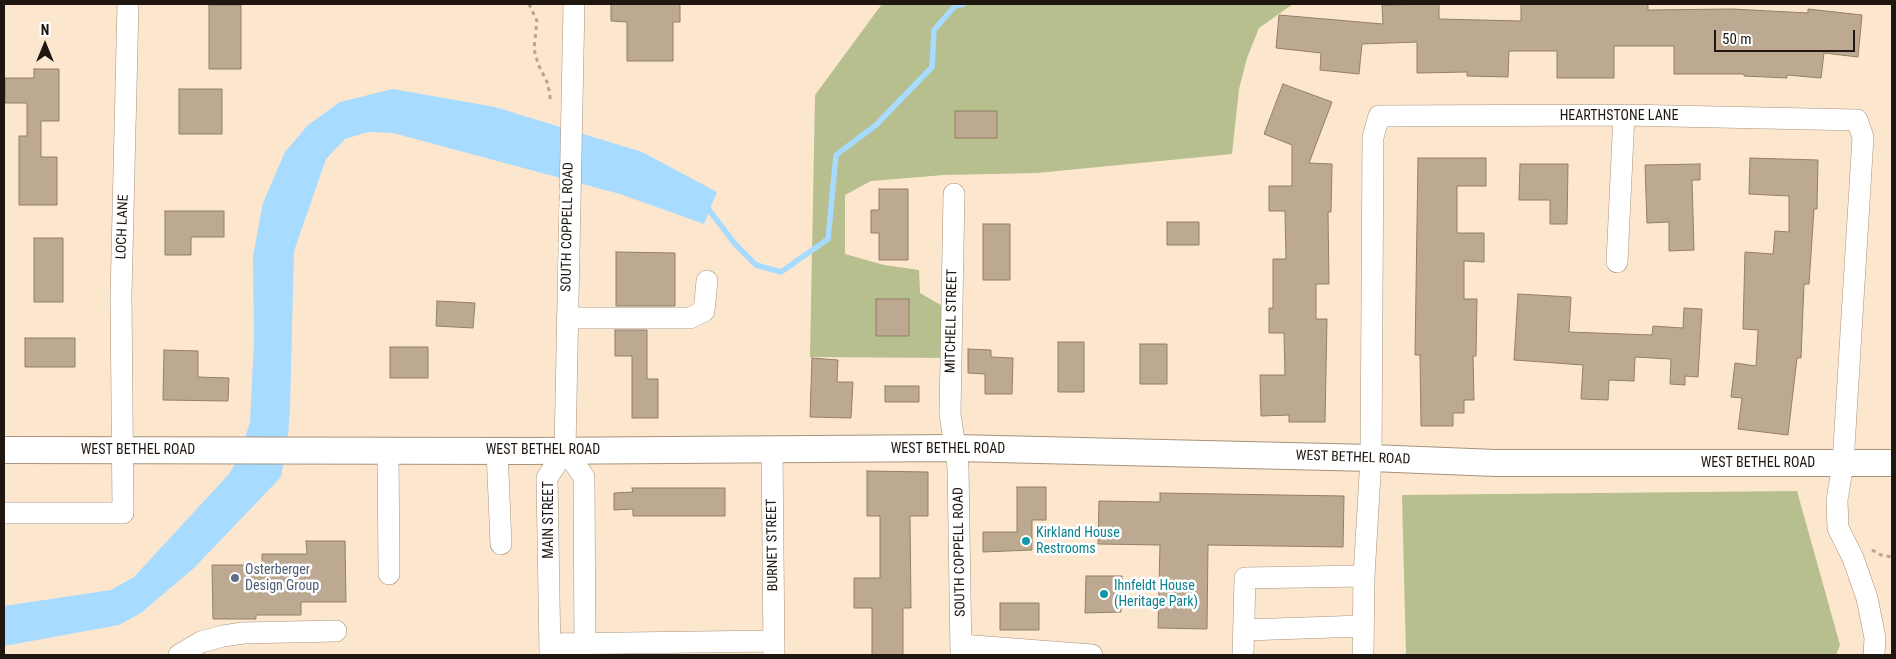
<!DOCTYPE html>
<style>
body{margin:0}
#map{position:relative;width:1896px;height:659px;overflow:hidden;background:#fce7ce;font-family:"Roboto Condensed",sans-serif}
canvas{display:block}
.frame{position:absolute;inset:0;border:5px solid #1f170f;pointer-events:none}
.north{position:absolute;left:20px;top:20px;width:50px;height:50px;-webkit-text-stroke:4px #fff;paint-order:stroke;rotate:0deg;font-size:14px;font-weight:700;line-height:20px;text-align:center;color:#1f170f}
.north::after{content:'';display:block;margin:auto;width:18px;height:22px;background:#1f170f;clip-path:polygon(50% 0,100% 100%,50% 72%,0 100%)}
.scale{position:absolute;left:1714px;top:30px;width:141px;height:22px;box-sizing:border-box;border:2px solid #1f170f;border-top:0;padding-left:6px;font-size:15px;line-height:18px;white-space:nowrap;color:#1f170f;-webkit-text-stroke:4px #fff;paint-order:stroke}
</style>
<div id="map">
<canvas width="1896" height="659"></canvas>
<div class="frame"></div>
<div class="north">N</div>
<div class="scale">50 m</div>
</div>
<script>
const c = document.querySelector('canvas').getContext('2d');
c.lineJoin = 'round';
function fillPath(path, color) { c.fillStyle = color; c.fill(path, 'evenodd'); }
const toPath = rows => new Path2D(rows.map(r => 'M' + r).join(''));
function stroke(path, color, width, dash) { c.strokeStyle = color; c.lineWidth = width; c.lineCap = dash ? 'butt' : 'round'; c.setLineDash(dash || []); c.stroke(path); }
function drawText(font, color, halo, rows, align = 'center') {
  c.font = font + ' "Roboto Condensed",sans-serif'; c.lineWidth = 5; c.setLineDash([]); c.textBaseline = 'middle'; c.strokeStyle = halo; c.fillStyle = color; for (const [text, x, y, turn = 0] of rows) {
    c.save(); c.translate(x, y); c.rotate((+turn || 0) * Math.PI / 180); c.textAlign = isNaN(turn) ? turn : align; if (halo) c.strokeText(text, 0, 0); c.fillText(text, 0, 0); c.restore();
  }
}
fillPath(toPath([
 [882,4,1293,4,1259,28,1247,58,1239,89,1232,154,1037,173,944,175,871,181,845,195,845,254,884,265,919,270,920,293,953,312,954,358,810,357,815,95],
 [1797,491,1840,645,1836,655,1406,655,1402,495]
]), '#b6bf8d');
fillPath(toPath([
 [393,89,495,107,642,152,717,192,704,224,620,194,393,133,368,132,345,139,326,159,294,251,290,408,288,435,281,477,194,568,141,613,119,625,4,646,4,606,111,590,134,577,229,474,239,457,250,422,254,341,253,256,263,203,285,152,308,125,340,102]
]), '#a7dbff');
stroke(toPath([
 [706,206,735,244,756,265,781,272,828,239,836,155,876,125,932,67,934,30,955,6,964,4]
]), '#a7dbff', 5.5);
const building = toPath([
 [611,4,680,4,680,22,673,22,673,61,627,61,627,22,611,21,611,4],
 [1439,4,1439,19,1521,21,1521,4,1648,4,1648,10,1732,9,1808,13,1808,9,1862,15,1858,57,1824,53,1821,78,1787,75,1787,78,1744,76,1744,74,1674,74,1674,46,1614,46,1614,78,1557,78,1557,51,1509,51,1508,77,1467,76,1467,72,1417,73,1417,42,1362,44,1359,74,1320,70,1321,53,1276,48,1279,15,1383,24,1382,5,1439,4],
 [209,5,241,5,241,69,209,69,209,5],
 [34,69,59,69,59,121,41,121,41,157,57,157,57,205,19,205,19,136,27,136,27,103,5,103,5,78,34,78,34,69],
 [1283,84,1332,102,1309,163,1332,164,1331,212,1328,212,1329,284,1316,284,1316,319,1327,319,1325,422,1289,422,1289,415,1261,416,1260,375,1285,375,1284,333,1269,333,1269,308,1273,308,1273,259,1286,259,1285,211,1269,211,1269,186,1292,186,1292,145,1264,134,1283,84],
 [179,89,222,89,222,134,179,134,179,89],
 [955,111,997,111,997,138,955,138,955,111],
 [1418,158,1486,158,1486,186,1457,186,1457,233,1484,233,1484,262,1464,261,1464,299,1477,299,1476,356,1473,356,1474,400,1464,400,1464,413,1453,413,1453,426,1421,426,1420,355,1415,355,1418,158],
 [1750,158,1818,160,1817,209,1814,209,1809,284,1804,284,1801,358,1797,358,1788,435,1738,429,1742,398,1731,397,1735,363,1756,366,1758,330,1743,329,1745,252,1773,254,1775,231,1789,232,1789,196,1749,194,1750,158],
 [1520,164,1568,164,1567,224,1550,224,1550,200,1519,200,1520,164],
 [1700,164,1700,180,1692,180,1694,250,1669,251,1669,222,1647,223,1645,165,1700,164],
 [879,189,908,189,908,260,879,260,879,233,871,233,871,210,879,210,879,189],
 [165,211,224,211,224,237,191,237,191,255,165,255,165,211],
 [1167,222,1199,222,1199,245,1167,245,1167,222],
 [983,224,1010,224,1010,280,983,280,983,224],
 [34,238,63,238,63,302,34,302,34,238],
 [616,252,675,253,675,306,616,306,616,252],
 [1518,294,1571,297,1569,332,1652,335,1653,326,1683,328,1684,308,1702,309,1698,377,1685,376,1685,385,1670,384,1671,359,1635,357,1634,381,1609,380,1608,400,1581,399,1583,365,1514,360,1518,294],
 [876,299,909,299,909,336,876,336,876,299],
 [437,301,475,303,473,328,436,326,437,301],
 [615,330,647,330,647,379,658,379,658,418,632,418,632,356,615,356,615,330],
 [25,338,75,338,75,367,25,367,25,338],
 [1058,342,1084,342,1084,392,1058,392,1058,342],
 [1140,344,1167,344,1167,384,1140,384,1140,344],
 [390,347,428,347,428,378,390,378,390,347],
 [968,349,991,350,991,357,1013,358,1012,394,985,394,985,374,968,373,968,349],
 [164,350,198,351,198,377,229,378,228,401,163,400,164,350],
 [812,358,838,360,837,382,853,382,851,418,810,417,812,358],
 [885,386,919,386,919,402,885,402,885,386],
 [867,471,928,472,928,516,910,516,911,608,903,608,903,655,872,655,872,608,854,608,854,578,880,578,880,516,867,516,867,471],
 [1017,487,1046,487,1046,520,1032,520,1032,550,983,552,983,532,1017,532,1017,487],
 [632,488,725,488,725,516,633,516,633,509,614,510,614,493,633,492,632,488],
 [1160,493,1344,496,1343,547,1208,545,1207,629,1158,628,1160,545,1098,544,1099,501,1160,502,1160,493],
 [306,541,345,541,346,602,301,602,301,615,256,615,256,619,213,619,212,565,262,565,262,554,307,554,306,541],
 [1086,576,1122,576,1121,612,1085,613,1086,576],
 [1000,603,1039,603,1039,630,1000,630,1000,603]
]);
fillPath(building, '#bda992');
stroke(building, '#927f69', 1);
const minor = toPath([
 [954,194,950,414,958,467,961,655],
 [1617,262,1624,115],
 [567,318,690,318,704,311,707,281],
 [388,450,389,574],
 [497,450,501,544],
 [565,450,574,4],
 [565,450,584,477,585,655],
 [772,450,774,654],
 [4,513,123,513,121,296,128,4],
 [1245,630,1363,626],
 [550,644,774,641],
 [961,645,1092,655],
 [179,655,201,642,223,636,243,633,336,631],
 [550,655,547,478,565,450],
 [1243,655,1245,578,1364,576,1371,458,1373,137,1379,116,1624,115,1857,120,1863,137,1843,463,1837,500,1838,528,1853,558,1867,598,1875,638,1874,655],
 [1363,655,1364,576]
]);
const major = toPath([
 [4,450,529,451,956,448,1371,458,1496,463,1892,463]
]);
stroke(minor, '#a6937c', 22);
stroke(major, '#a6937c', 28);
stroke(toPath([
 [529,4,537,21,534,49,538,64,548,84,551,103],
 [1872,550,1881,555,1892,557]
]), '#b6a592', 3, [4, 4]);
stroke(minor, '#fff', 21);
stroke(major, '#fff', 26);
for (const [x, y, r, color] of [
 [1026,541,5,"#0f9aa8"],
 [235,578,5,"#5c6f8a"],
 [1104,594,5,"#0f9aa8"]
]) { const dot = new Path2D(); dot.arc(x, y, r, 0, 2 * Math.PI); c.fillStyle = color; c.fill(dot); stroke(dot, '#fff', 2); }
drawText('14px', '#1f170f', '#fff', [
 ["HEARTHSTONE LANE",1619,116],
 ["LOCH LANE",123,227,-88],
 ["SOUTH COPPELL ROAD",568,227,-89],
 ["MITCHELL STREET",952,321,-89],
 ["WEST BETHEL ROAD",948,449],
 ["WEST BETHEL ROAD",138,450],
 ["WEST BETHEL ROAD",543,450],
 ["WEST BETHEL ROAD",1353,458,2],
 ["WEST BETHEL ROAD",1758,463],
 ["MAIN STREET",549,520,-90],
 ["BURNET STREET",773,545,-91],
 ["SOUTH COPPELL ROAD",960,552,-91]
]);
drawText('14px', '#0d838f', '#fff', [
 ["Kirkland House",1036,533],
 ["Restrooms",1036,549],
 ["Ihnfeldt House",1114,586],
 ["(Heritage Park)",1114,602]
], 'left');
drawText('14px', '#4e5e75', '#fff', [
 ["Osterberger",245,570],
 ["Design Group",245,586]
], 'left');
</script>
